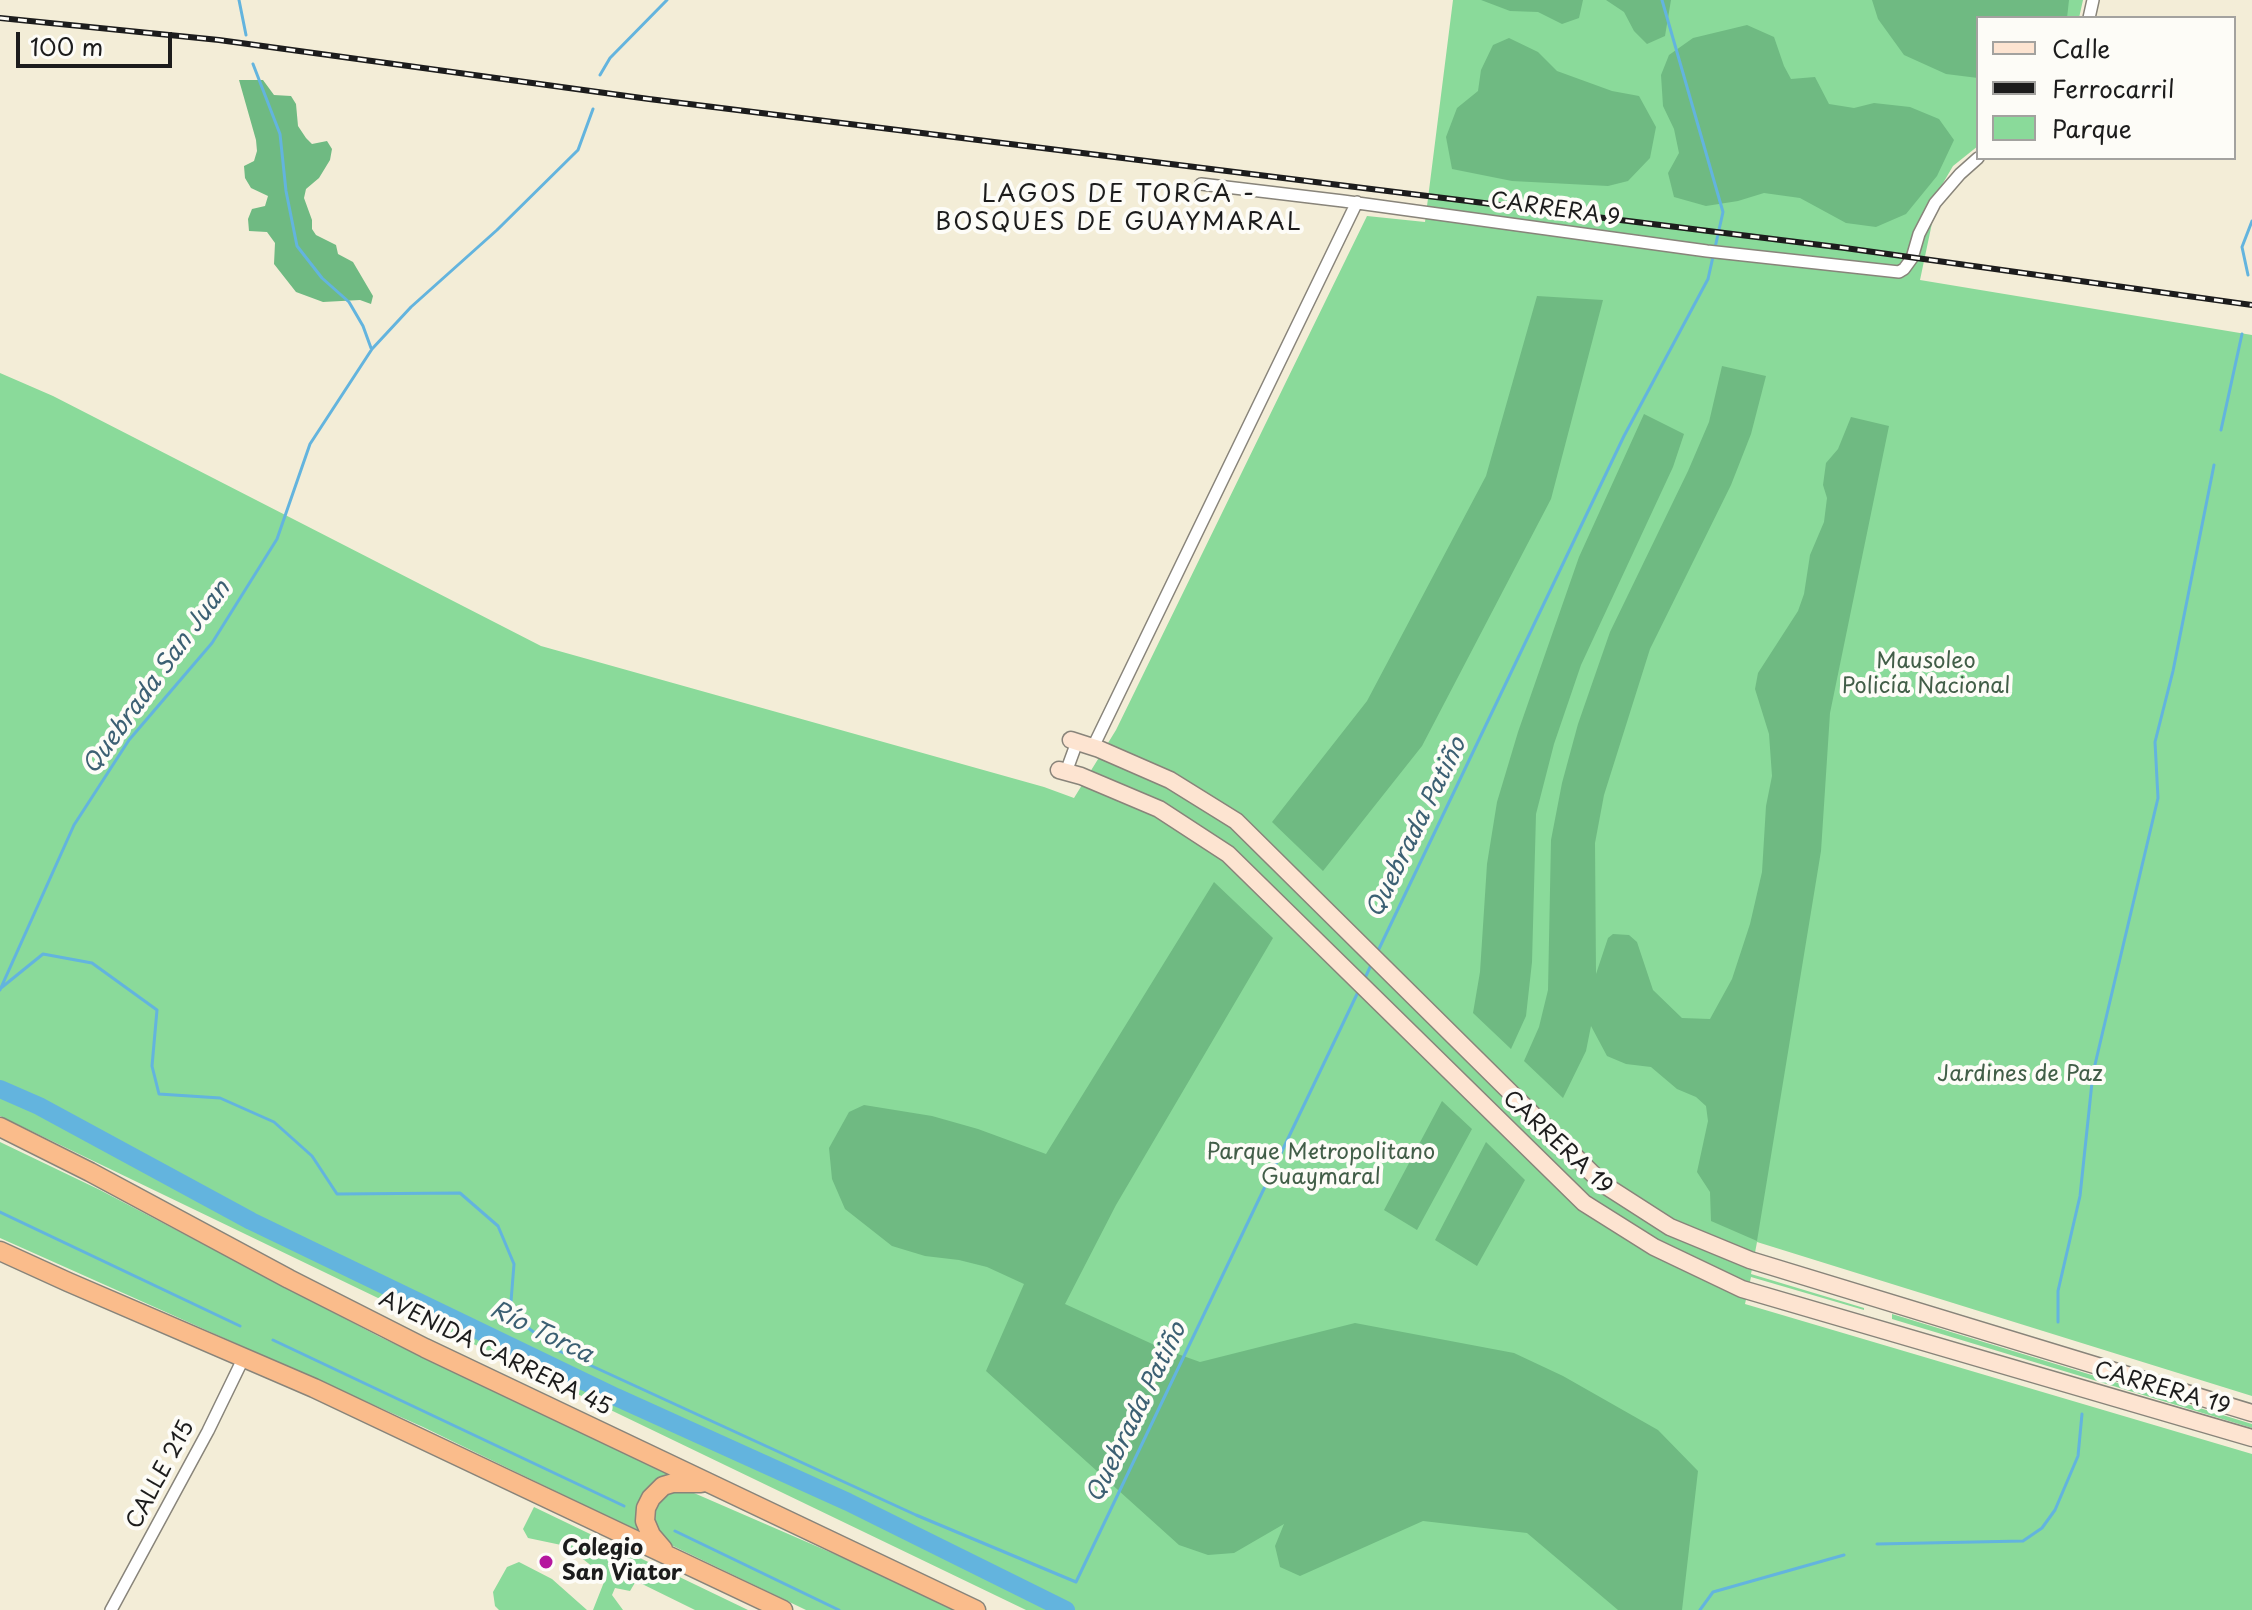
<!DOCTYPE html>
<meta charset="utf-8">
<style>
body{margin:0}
#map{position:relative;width:2252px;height:1610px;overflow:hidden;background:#f3edd7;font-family:"Playpen Sans",sans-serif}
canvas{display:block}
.legend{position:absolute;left:1976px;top:16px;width:260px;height:144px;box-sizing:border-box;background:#fdfcf7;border:2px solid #a3a29f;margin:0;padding:10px 14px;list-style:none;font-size:24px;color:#1c1c1c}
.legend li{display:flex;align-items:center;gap:16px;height:40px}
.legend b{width:40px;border:2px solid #a3a29f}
.scale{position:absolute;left:16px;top:32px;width:156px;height:36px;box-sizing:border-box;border:4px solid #1c1c1c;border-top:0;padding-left:10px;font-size:24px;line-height:28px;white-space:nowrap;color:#1c1c1c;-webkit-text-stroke:6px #fdfcf7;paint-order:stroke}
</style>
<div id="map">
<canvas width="2252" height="1610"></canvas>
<ul class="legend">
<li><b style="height:10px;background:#fde4d1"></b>Calle</li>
<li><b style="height:10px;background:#1c1c1c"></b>Ferrocarril</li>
<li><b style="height:22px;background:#8ada9a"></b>Parque</li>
</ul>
<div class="scale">100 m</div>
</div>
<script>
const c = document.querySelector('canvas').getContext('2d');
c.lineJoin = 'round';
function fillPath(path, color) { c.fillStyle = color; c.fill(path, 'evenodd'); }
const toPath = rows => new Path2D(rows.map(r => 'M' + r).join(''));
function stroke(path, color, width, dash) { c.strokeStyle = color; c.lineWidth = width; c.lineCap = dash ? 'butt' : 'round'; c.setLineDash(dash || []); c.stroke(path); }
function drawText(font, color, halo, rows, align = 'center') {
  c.font = font + ' "Playpen Sans",sans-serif'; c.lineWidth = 8; c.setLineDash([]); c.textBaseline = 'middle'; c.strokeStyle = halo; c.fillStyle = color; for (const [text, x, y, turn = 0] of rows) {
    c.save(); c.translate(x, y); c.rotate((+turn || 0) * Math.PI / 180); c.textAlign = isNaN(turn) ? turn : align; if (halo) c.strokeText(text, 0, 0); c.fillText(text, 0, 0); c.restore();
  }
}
fillPath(toPath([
 [1453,0,2083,0,2079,18,1978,18,1978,146,1953,166,1939,190,1920,280,2252,335,2252,1396,1757,1242,1751,1274,1864,1308,1864,1310,1751,1277,1745,1304,2252,1454,2252,1610,1026,1610,0,1116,0,373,53,396,541,646,1044,787,1074,798,1116,730,1367,216,1425,222],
 [0,1142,100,1190,380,1337,675,1474,657,1482,644,1534,423,1427,0,1238],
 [1892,1314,2252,1424,2252,1428,1892,1319],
 [687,1490,892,1579,956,1610,806,1610,669,1544,650,1520,659,1494],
 [534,1507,748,1610,695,1610,636,1581,630,1591,615,1588,612,1595,623,1610,593,1610,606,1577,566,1546,528,1538,523,1529],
 [519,1562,552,1579,587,1610,499,1610,495,1606,493,1592,507,1567]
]), '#8ada9a');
fillPath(toPath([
 [1481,0,1583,0,1579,18,1562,24,1538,12,1510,11],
 [1606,0,1671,0,1665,36,1647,44,1634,31,1624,12],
 [1872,0,2069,0,2067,18,1978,18,1978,78,1946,74,1904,55,1878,19],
 [1747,25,1774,37,1784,66,1791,79,1815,77,1829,104,1854,108,1874,103,1910,107,1939,119,1954,140,1937,176,1906,214,1876,227,1846,223,1800,198,1764,193,1738,201,1706,206,1674,197,1668,173,1679,153,1674,129,1663,106,1661,75,1669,55,1693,38],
 [1509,38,1538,52,1557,71,1612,91,1639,96,1656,127,1650,158,1628,181,1608,186,1512,181,1452,169,1446,137,1457,108,1478,91,1481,70,1493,45],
 [239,80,263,80,274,95,291,96,296,104,298,126,306,138,312,144,327,141,332,149,330,160,319,178,306,189,304,198,312,220,312,229,316,235,336,245,338,254,353,262,373,296,371,304,360,300,323,302,296,292,274,264,275,243,267,232,249,231,248,219,252,209,265,206,268,196,251,188,245,178,244,166,254,161,257,151,256,140],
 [1537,296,1603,300,1551,499,1422,746,1323,871,1272,822,1367,701,1486,476],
 [1722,366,1766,376,1751,434,1731,485,1650,649,1604,795,1595,843,1596,974,1608,938,1613,934,1629,935,1637,942,1653,990,1682,1018,1710,1019,1732,979,1750,924,1762,872,1766,806,1772,776,1769,734,1755,689,1758,673,1798,611,1804,594,1810,555,1824,522,1827,498,1823,485,1826,463,1838,449,1851,417,1889,426,1830,713,1821,851,1757,1241,1711,1221,1710,1192,1697,1172,1708,1121,1706,1106,1696,1097,1677,1089,1651,1067,1626,1064,1607,1056,1591,1026,1586,1051,1563,1098,1524,1061,1539,1027,1548,990,1551,840,1562,783,1578,724,1610,632,1688,471,1709,422],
 [1644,414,1684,434,1673,467,1581,665,1554,744,1536,814,1532,962,1526,1016,1511,1049,1473,1013,1480,972,1487,864,1497,802,1518,732,1579,557],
 [1214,882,1273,938,1116,1205,1065,1304,1161,1348,1200,1362,1355,1323,1514,1353,1563,1376,1658,1430,1698,1471,1682,1610,1618,1610,1527,1533,1423,1521,1300,1576,1280,1567,1275,1546,1284,1524,1234,1553,1208,1555,1179,1545,986,1371,1024,1284,987,1267,959,1260,925,1256,892,1246,845,1209,832,1179,829,1148,849,1112,864,1105,932,1116,978,1129,1046,1154],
 [1442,1101,1472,1129,1417,1230,1384,1210],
 [1486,1142,1525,1180,1477,1266,1435,1240]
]), '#6fba82');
stroke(toPath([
 [239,0,246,35],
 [253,64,280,134,286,191,297,246,322,278,349,302,363,326,371,348],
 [600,75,610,58,667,0],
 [2248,275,2242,247,2252,221],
 [2221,430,2242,334],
 [1377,953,1624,436,1708,279,1723,212,1662,0],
 [1365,978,1372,963],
 [1,988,43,954,92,963,157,1010,152,1066,159,1094,220,1098,274,1122,312,1156,337,1194,460,1193,498,1226,514,1264,510,1314,557,1350,916,1515,1076,1582,1358,992],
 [0,990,74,825,129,740,212,643,277,539,310,444,372,349,411,307,497,230,578,150,593,109],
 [0,1212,240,1326],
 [2058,1322,2058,1291,2080,1196,2093,1073,2158,798,2155,742,2173,671,2214,465],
 [273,1340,624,1506],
 [675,1531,839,1610],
 [1877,1544,2023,1541,2042,1528,2055,1510,2078,1456,2082,1414],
 [1700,1610,1713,1592,1844,1555]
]), '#63b4de', 3);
stroke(toPath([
 [0,1089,39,1106,251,1221,616,1397,848,1502,1066,1610]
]), '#63b4de', 18);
const minor = toPath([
 [2089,18,2093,0],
 [1201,184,1343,201,1707,251,1899,272,1904,269,1912,258,1919,234,1935,203,1960,174,1978,158],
 [1093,747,1357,202],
 [1066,772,1077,742],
 [111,1610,208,1431,244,1357]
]);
const secondary = toPath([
 [1071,740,1099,749,1170,780,1236,821,1603,1184,1670,1227,1750,1260,2252,1413],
 [1059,770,1081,776,1159,809,1228,854,1584,1203,1654,1247,1742,1289,2252,1438]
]);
const trunk = toPath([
 [0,1127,90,1172,289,1279,425,1348,976,1610],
 [0,1251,68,1282,314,1388,783,1610],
 [663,1549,651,1535,645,1521,646,1508,651,1498,663,1486,673,1483,701,1483]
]);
stroke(minor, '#88847a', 14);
stroke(secondary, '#88847a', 19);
stroke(trunk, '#88847a', 21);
stroke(minor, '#fff', 11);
stroke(secondary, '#fde4d1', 16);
stroke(trunk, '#fabc8b', 18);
const rail = toPath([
 [0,18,219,40,649,99,1845,248,2252,305]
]);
stroke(rail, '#1c1c1c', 6);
stroke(rail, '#fdfcf7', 3, [9]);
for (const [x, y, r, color] of [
 [546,1562,8,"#b5179e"]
]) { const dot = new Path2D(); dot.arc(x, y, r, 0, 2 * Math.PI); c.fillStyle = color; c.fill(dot); stroke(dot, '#fdfcf7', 3); }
drawText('22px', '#1c1c1c', '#fdfcf7', [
 ["CARRERA 9",1555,210,8],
 ["CARRERA 19",1557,1143,43],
 ["AVENIDA CARRERA 45",495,1354,26],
 ["CARRERA 19",2162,1389,16],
 ["CALLE 215",161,1475,-62]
]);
drawText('22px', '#425e48', '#fdfcf7', [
 ["Mausoleo",1926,662],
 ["Policía Nacional",1926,687],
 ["Jardines de Paz",2020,1075],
 ["Parque Metropolitano",1321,1153],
 ["Guaymaral",1321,1178]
]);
drawText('bold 22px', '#1c1c1c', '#fdfcf7', [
 ["Colegio",562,1549],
 ["San Viator",562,1574]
], 'left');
c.letterSpacing = '2px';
drawText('24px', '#1c1c1c', '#fdfcf7', [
 ["LAGOS DE TORCA -",1119,195],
 ["BOSQUES DE GUAYMARAL",1119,223]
]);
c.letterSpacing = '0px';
drawText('italic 24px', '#3c6073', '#fdfcf7', [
 ["Quebrada San Juan",157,678,-54],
 ["Quebrada Patiño",1417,828,-64],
 ["Río Torca",541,1333,26],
 ["Quebrada Patiño",1137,1413,-64]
]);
</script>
